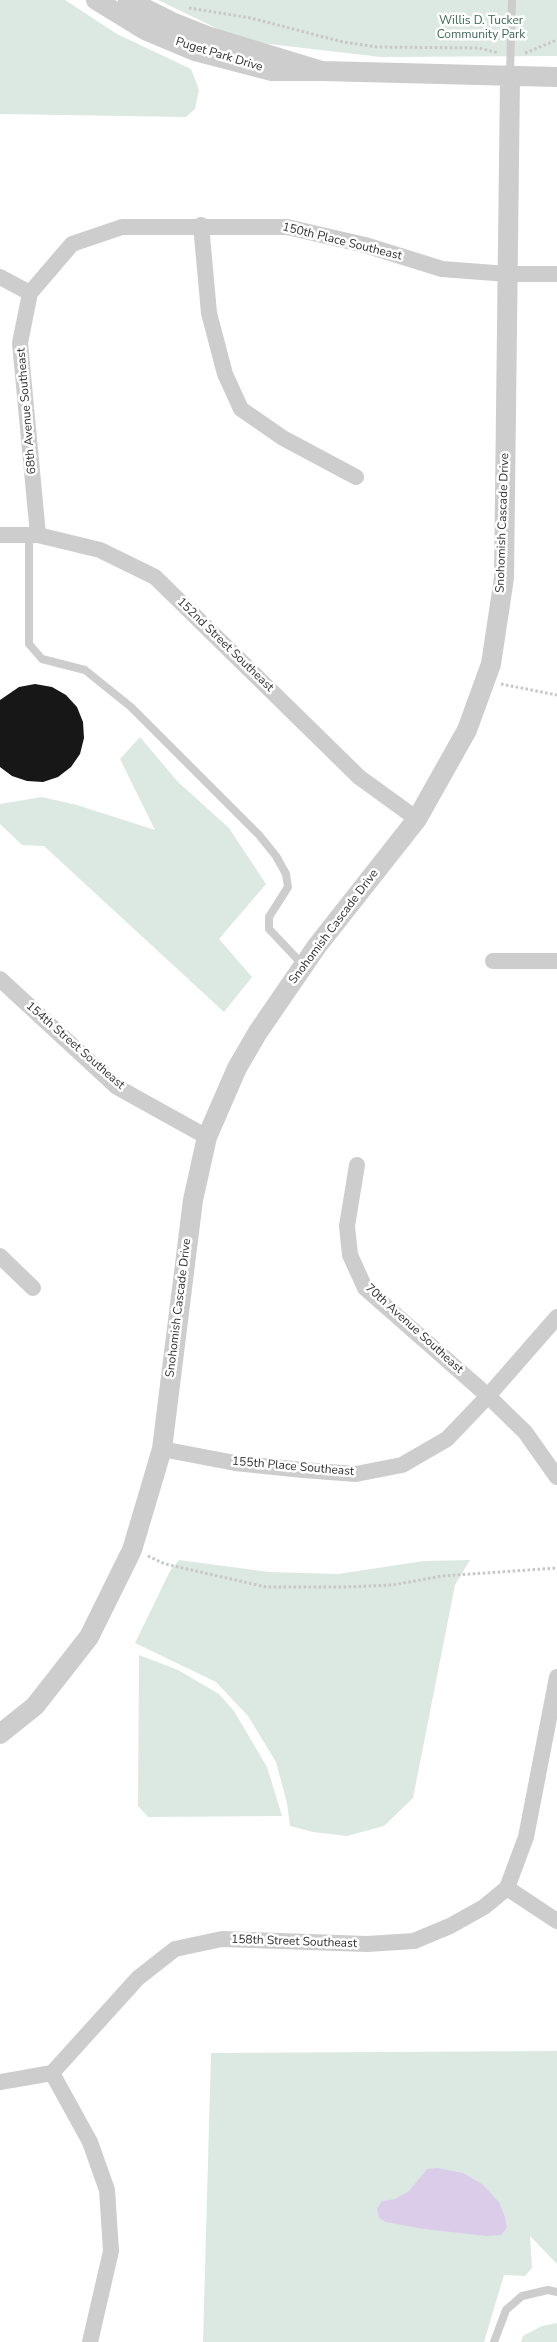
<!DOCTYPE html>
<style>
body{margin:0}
canvas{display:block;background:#fff}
</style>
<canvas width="557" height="2342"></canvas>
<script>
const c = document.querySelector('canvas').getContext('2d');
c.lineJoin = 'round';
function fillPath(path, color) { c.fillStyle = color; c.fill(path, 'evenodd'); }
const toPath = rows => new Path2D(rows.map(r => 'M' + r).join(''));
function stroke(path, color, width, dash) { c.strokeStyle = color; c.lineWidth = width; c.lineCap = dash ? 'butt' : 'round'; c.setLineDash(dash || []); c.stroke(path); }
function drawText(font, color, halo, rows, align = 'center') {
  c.font = font + ' "Nunito Sans",sans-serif'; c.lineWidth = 5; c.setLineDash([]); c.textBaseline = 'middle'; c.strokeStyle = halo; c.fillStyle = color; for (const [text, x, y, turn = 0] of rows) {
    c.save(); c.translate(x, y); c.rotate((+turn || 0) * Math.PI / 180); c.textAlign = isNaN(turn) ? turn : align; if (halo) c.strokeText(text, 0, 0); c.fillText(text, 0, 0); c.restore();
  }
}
fillPath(toPath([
 [0,0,65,0,117,34,191,69,199,90,195,109,186,117,0,114],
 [158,0,557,0,557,56,381,57,243,41],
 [140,737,178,782,229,828,266,884,219,939,252,977,224,1012,44,846,22,845,0,824,0,804,42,797,77,805,155,830,120,759],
 [179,1560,269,1572,338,1574,424,1561,470,1560,455,1585,413,1798,384,1826,347,1836,313,1832,290,1826,287,1803,276,1762,248,1716,216,1682,135,1643,170,1571],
 [139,1655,178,1670,219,1694,234,1711,267,1767,282,1816,148,1817,138,1806],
 [557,2051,557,2264,530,2236,532,2268,525,2276,504,2275,484,2342,203,2342,211,2053],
 [557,2323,557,2342,521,2342,523,2336,542,2326]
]), '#dce9e3');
fillPath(toPath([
 [438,2168,463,2173,482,2184,499,2202,505,2217,507,2228,501,2235,487,2236,424,2229,386,2222,379,2218,377,2209,382,2201,395,2199,409,2191,427,2169]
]), '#dbcdea');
fillPath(toPath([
 [35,684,52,687,66,695,77,707,83,722,84,738,80,754,71,767,58,777,43,782,27,781,12,776,0,767,0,700,19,687]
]), '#171717');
stroke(toPath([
 [189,8,251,18,343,42,377,47,479,48,499,53],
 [525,53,557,40],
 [501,684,557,695],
 [148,1556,165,1564,266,1587,345,1587,393,1585,442,1576,557,1568]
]), '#c7c7c7', 3, [2.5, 2.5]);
stroke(toPath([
 [510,75,512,0],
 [29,535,29,644,42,659,85,670,131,707,259,835,276,856,286,874,288,887,269,917,269,929,302,964],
 [494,2342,506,2310,522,2296,548,2290,557,2292]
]), '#cdcdcd', 8);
stroke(toPath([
 [201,225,209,313,225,374,241,409,283,438,356,477],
 [0,277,30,293],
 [0,535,38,535,100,550,155,577,359,777,417,819],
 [38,535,20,343,30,293,72,244,122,227,287,227,365,245,442,269,508,274,557,274],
 [493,961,557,961],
 [0,979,117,1087,207,1137],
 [357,1165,347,1226,350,1255,365,1288,488,1396,525,1432,557,1477],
 [0,1256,33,1288],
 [162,1449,235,1463,303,1470,356,1474,402,1465,447,1439,488,1396,557,1317],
 [507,1888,557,1921],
 [52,2073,90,2142,107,2190,111,2251,90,2342],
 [0,2082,52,2073,138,1978,175,1949,222,1939,367,1944,414,1941,450,1926,484,1907,507,1888,526,1837,557,1677]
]), '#cdcdcd', 16);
stroke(toPath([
 [96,0,145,30,195,51,272,71,322,71,207,36,172,22,128,0],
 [322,71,557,77],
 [0,1734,35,1706,89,1637,132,1550,162,1449,193,1200,207,1137,237,1068,258,1032,317,946,417,819,467,730,491,664,504,578,510,77]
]), '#cdcdcd', 20);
drawText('12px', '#416859', '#fff', [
 ["Willis D. Tucker",481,21],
 ["Community Park",481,35]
]);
drawText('12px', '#303030', '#fff', [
 ["Puget Park Drive",219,55,17],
 ["150th Place Southeast",342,242,14],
 ["68th Avenue Southeast",27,411,-95],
 ["Snohomish Cascade Drive",503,523,-88],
 ["152nd Street Southeast",225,645,44],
 ["Snohomish Cascade Drive",334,927,-53],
 ["154th Street Southeast",75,1046,41],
 ["Snohomish Cascade Drive",179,1308,-83],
 ["70th Avenue Southeast",414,1329,42],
 ["155th Place Southeast",293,1467,5],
 ["158th Street Southeast",294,1942,2]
]);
</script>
